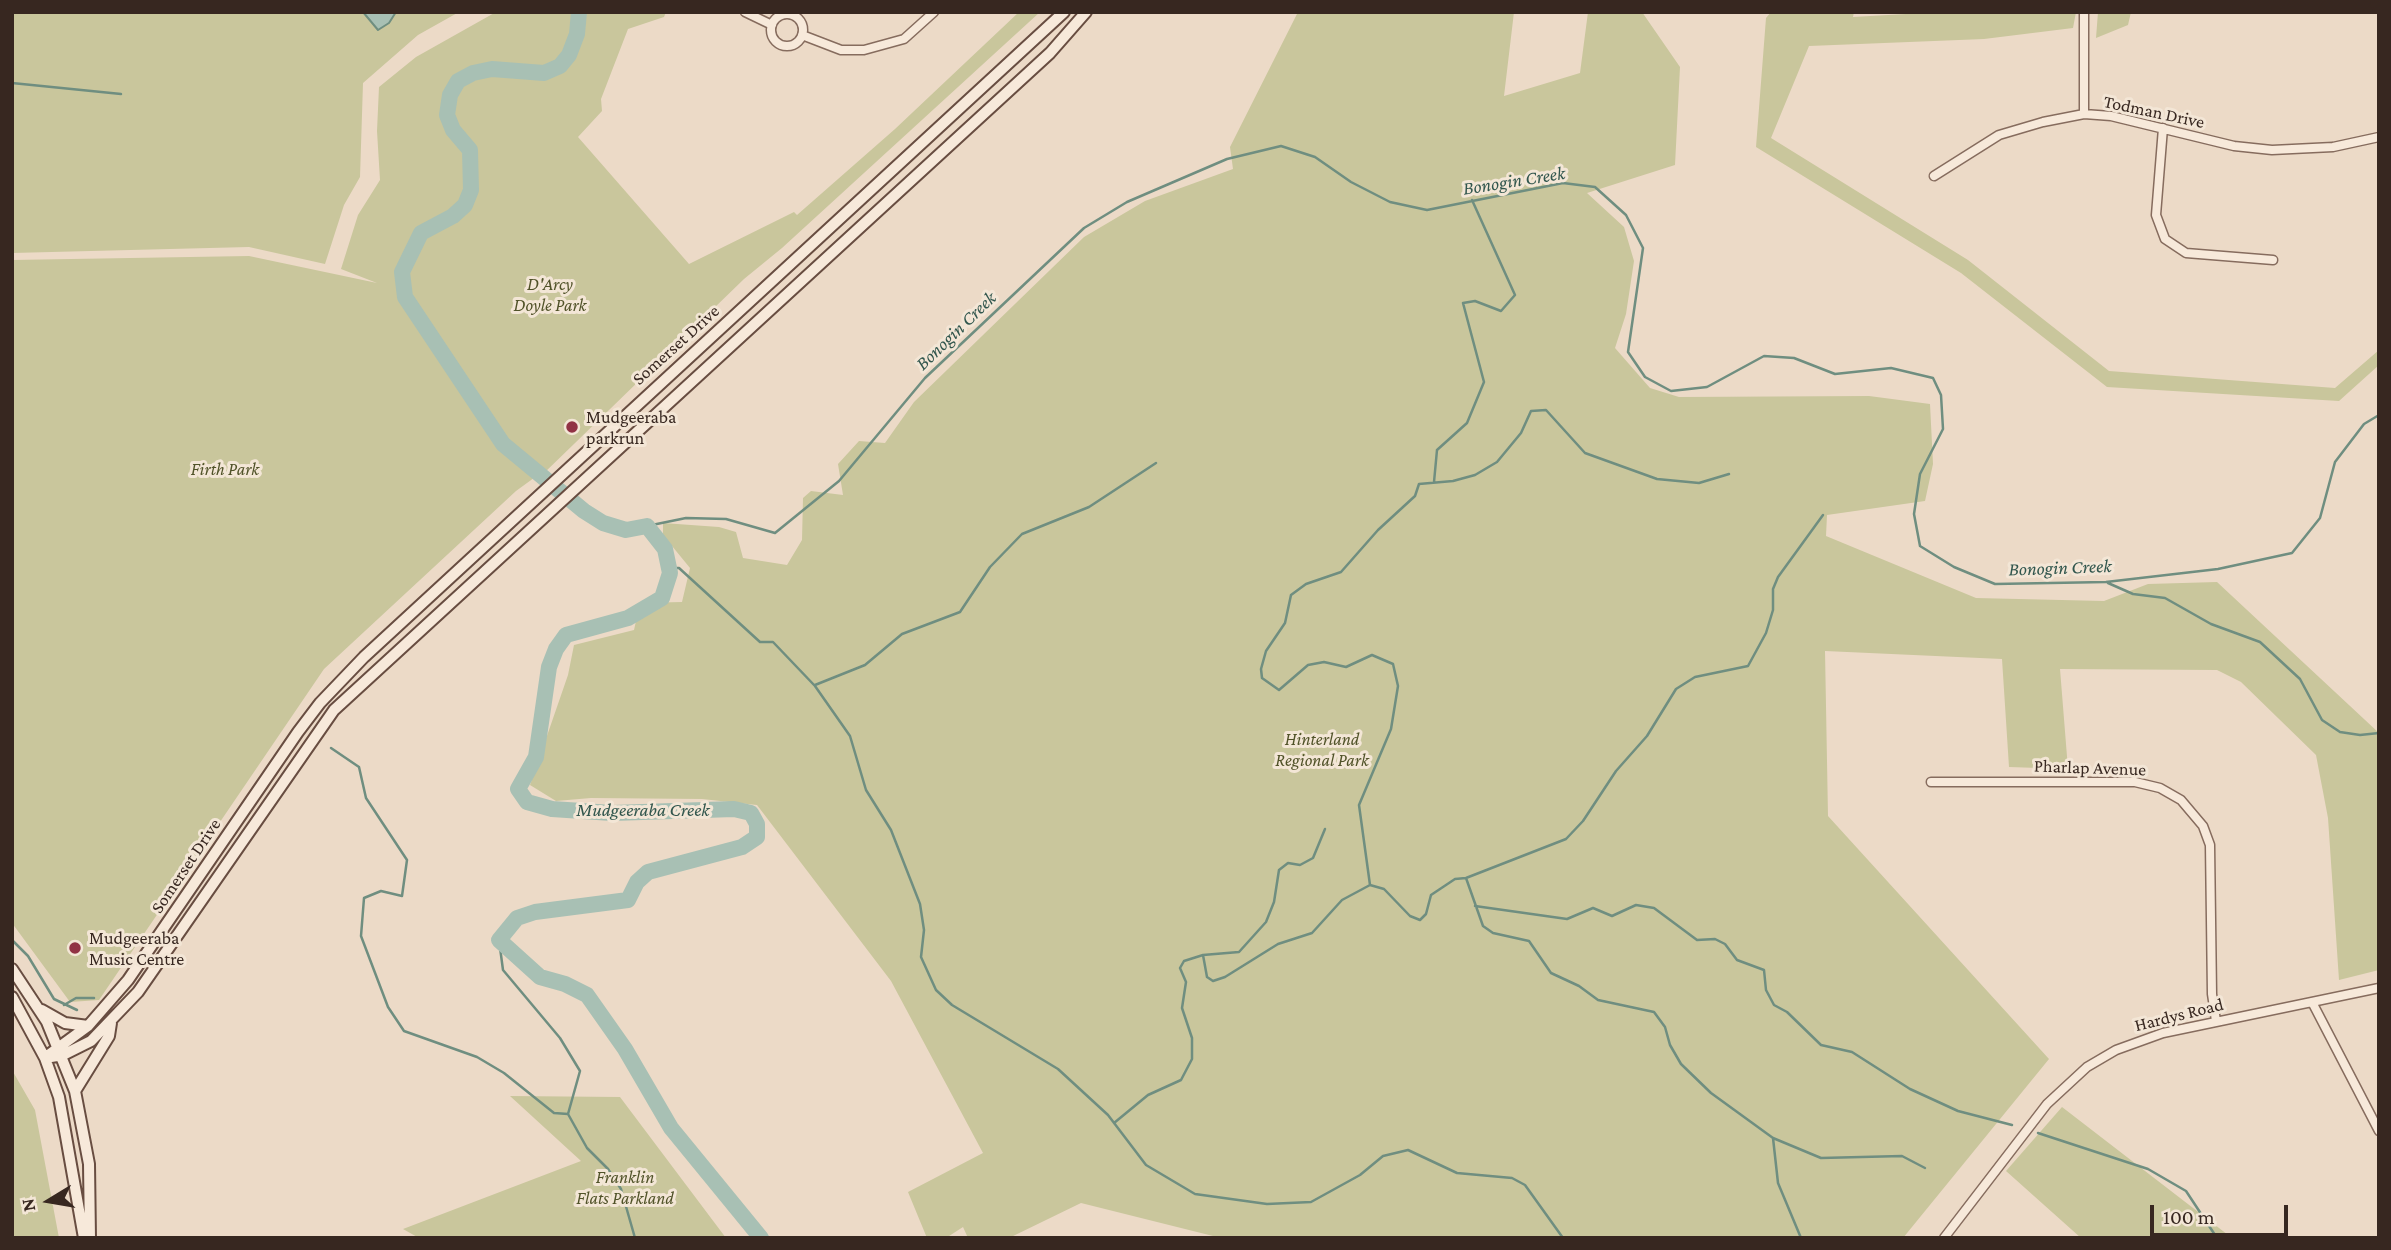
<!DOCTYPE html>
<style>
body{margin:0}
#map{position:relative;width:2391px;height:1250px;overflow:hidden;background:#ecdac7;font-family:"Crimson Pro",serif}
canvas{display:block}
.frame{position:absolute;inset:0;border:14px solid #372720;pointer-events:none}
.north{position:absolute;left:14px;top:1166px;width:70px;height:70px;-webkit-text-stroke:5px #f3e6d6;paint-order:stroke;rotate:259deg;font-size:19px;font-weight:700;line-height:28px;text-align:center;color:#372720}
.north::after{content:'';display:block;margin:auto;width:24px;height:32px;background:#372720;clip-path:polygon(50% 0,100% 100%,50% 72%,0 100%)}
.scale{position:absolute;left:2150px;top:1205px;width:138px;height:32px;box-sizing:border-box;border:4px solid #372720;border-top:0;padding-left:9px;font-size:21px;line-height:24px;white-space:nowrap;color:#372720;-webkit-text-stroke:5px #f3e6d6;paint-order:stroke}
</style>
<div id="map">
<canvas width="2391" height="1250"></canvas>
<div class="frame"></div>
<div class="north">N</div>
<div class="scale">100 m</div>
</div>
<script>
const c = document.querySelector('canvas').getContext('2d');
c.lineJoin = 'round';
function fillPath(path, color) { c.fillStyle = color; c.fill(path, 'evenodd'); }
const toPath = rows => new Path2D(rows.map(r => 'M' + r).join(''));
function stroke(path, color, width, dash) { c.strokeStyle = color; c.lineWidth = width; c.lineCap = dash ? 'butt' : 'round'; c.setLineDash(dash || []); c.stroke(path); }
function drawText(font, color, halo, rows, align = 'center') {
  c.font = font + ' "Crimson Pro",serif'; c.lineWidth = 6; c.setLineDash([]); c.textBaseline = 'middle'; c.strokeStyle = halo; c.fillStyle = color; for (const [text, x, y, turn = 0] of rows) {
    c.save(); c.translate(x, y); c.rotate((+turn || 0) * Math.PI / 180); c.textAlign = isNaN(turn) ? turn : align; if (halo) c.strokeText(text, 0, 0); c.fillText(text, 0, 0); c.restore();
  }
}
fillPath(toPath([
 [12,12,459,12,418,35,363,83,360,177,344,205,325,264,249,247,12,253],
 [496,12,666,12,664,17,628,29,601,99,602,111,578,137,689,264,794,212,797,215,895,129,1019,12,1040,12,782,248,744,279,541,476,538,475,516,491,324,669,99,1000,70,1002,12,923,12,260,249,256,377,283,341,269,358,215,380,180,377,131,379,87,416,57],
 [1298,12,1514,12,1504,96,1580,73,1588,12,1642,12,1680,67,1675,165,1587,193,1624,227,1634,261,1626,314,1615,348,1650,388,1679,397,1869,396,1930,404,1933,464,1925,501,1827,515,1826,536,1976,598,2104,601,2148,584,2217,582,2379,733,2379,970,2339,980,2328,818,2316,755,2241,682,2217,670,2060,669,2068,769,2009,767,2002,659,1825,651,1828,816,2049,1059,1903,1238,1221,1238,1081,1203,1009,1238,968,1238,963,1227,946,1238,927,1238,908,1192,983,1153,891,981,757,805,702,799,591,798,556,801,530,785,568,675,574,645,634,630,640,603,682,602,690,568,663,535,663,523,719,527,736,532,743,558,787,565,802,540,803,498,811,491,843,495,838,464,859,441,885,443,914,402,1084,237,1145,201,1233,169,1230,147],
 [1771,12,1854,12,1853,17,1941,12,2076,12,2073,28,1984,39,1809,46,1771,138,1968,260,2109,371,2335,388,2379,350,2379,365,2339,401,2107,387,1961,273,1756,147,1766,18],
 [2098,12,2131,12,2128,25,2096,38],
 [12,1070,35,1110,59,1238,12,1238],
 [510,1096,620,1097,726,1238,419,1238,403,1229,581,1161],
 [2062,1107,2232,1238,2233,1238,2081,1238,2006,1171]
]), '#c9c69c');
const water = toPath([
 [363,12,396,12,389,23,378,30,363,12]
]);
fillPath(water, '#a8c0b4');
stroke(water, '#6f8e80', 2);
stroke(toPath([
 [12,83,121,94],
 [1434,482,1437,450,1467,423,1484,382,1463,303,1475,301,1501,311,1515,295,1472,200],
 [647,526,686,518,726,519,775,533,839,481,925,378,1084,228,1127,202,1227,159,1281,146,1315,157,1351,182,1390,202,1427,210,1563,183,1595,187,1626,215,1643,248,1628,352,1645,377,1671,391,1707,387,1764,356,1794,358,1835,374,1891,368,1933,378,1941,395,1943,429,1920,474,1914,514,1920,546,1954,567,1995,584,2106,582,2218,569,2292,553,2320,518,2335,462,2364,424,2379,415],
 [669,568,679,568,760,642,773,642,815,686,850,736,866,790,891,830,920,904,924,930,921,957,936,990,952,1005,1058,1069,1108,1115,1146,1165,1195,1194,1267,1204,1311,1202,1360,1175,1383,1156,1408,1150,1457,1173,1512,1178,1525,1185,1563,1238],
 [2108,583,2133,594,2165,598,2211,624,2260,642,2300,679,2322,720,2340,732,2360,735,2379,733],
 [815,685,865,665,902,634,960,612,990,567,1022,534,1089,507,1156,463],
 [331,748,359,767,366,798,407,860,402,896,381,891,364,898,361,936,388,1007,404,1031,477,1057,504,1073,554,1113,568,1114],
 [1466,878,1483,926,1493,933,1529,941,1551,973,1579,986,1598,1000,1654,1012,1665,1027,1670,1045,1681,1064,1711,1093,1773,1138,1821,1158,1902,1156,1925,1168],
 [1370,885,1359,805,1391,729,1398,686,1393,664,1372,655,1346,667,1324,662,1308,665,1279,690,1262,678,1261,669,1266,651,1285,623,1291,595,1306,584,1341,572,1378,530,1415,496,1419,484,1453,481,1475,475,1497,462,1521,433,1531,411,1546,410,1585,453,1657,479,1699,483,1729,474],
 [1475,906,1567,919,1593,908,1612,916,1636,905,1654,908,1697,940,1715,939,1725,944,1737,960,1764,970,1766,990,1774,1005,1787,1012,1821,1045,1852,1052,1910,1089,1958,1111,2012,1125],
 [12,940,28,956,54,999,77,1010],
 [499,940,503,970,560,1038,580,1071,568,1114,587,1148,608,1169,621,1189,635,1238],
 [1203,955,1207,977,1213,981,1225,977,1278,944,1312,933,1342,900,1370,885,1384,889,1410,916,1420,920,1426,914,1431,895,1455,879,1466,878,1566,839,1583,821,1616,771,1647,736,1676,689,1695,677,1748,666,1766,633,1773,610,1773,589,1778,577,1823,515],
 [64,1005,76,998,94,998],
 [1114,1123,1148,1095,1181,1080,1192,1059,1192,1038,1182,1008,1186,982,1180,968,1184,961,1203,955,1239,952,1266,922,1274,902,1279,870,1288,863,1300,865,1313,858,1325,829],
 [2038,1133,2148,1169,2186,1191,2217,1238],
 [1773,1138,1778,1183,1801,1238]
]), '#6f8e80', 2.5);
stroke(toPath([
 [579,12,577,34,569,55,560,66,544,73,492,69,473,73,458,81,450,95,447,115,453,130,470,150,471,190,465,205,453,216,421,233,402,272,405,297,503,444,584,511,603,523,626,530,647,526,665,549,670,573,662,598,628,618,566,635,556,649,549,667,536,757,518,789,527,802,552,809,612,813,734,809,751,813,757,824,757,837,742,847,648,872,637,882,628,900,535,912,517,918,499,940,540,977,565,984,587,995,625,1049,671,1128,761,1238]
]), '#a8c0b4', 16);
const street = toPath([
 [745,12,772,25],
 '771 30a16 16 0 1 1 32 0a16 16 0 1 1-32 0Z',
 [802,35,841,50,864,50,904,39,934,12],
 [2084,114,2084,12],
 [2163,128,2156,215,2165,239,2186,253,2273,260],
 [1934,176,1999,135,2043,122,2084,114,2111,116,2234,146,2272,150,2333,147,2379,137],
 [1931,782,2135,782,2160,788,2181,800,2203,826,2210,845,2212,994,2216,1021],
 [2312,1002,2379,1131],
 [1944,1238,2047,1104,2087,1067,2116,1050,2163,1033,2379,988]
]);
const secondary = toPath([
 [12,969,47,1022,75,1091,89,1164,90,1238],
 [12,997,45,1058,59,1097,84,1238],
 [42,1010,65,1023,88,1026],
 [47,1056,88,1026,128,980,298,732,320,703,364,657,1064,12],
 [45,1058,63,1055,91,1041,138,992,334,710,1050,53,1086,12],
 [75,1091,109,1036,111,1023]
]);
stroke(street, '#866c5e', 11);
stroke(secondary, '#684d41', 14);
stroke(street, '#f7e9da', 8);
stroke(secondary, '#f7e9da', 10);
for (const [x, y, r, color] of [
 [572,427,7,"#913244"],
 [75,948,7,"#913244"]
]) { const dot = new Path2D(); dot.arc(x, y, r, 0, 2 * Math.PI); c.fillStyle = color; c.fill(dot); stroke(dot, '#f3e6d6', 2.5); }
drawText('18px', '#372720', '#f3e6d6', [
 ["Todman Drive",2154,112,12],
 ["Somerset Drive",676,345,-42],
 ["Pharlap Avenue",2090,768,2],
 ["Somerset Drive",186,866,-56],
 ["Hardys Road",2179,1015,-14]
]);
drawText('italic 18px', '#505228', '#f3e6d6', [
 ["D'Arcy",550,284],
 ["Doyle Park",550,305],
 ["Firth Park",225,469],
 ["Hinterland",1322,739],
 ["Regional Park",1322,760],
 ["Franklin",625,1177],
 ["Flats Parkland",625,1198]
]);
drawText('18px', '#372720', '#f3e6d6', [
 ["Mudgeeraba",586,417],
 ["parkrun",586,438],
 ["Mudgeeraba",89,938],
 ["Music Centre",89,959]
], 'left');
drawText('italic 19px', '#31564d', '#f3e6d6', [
 ["Bonogin Creek",1514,181,-9],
 ["Bonogin Creek",956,331,-44],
 ["Bonogin Creek",2060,568,-2],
 ["Mudgeeraba Creek",643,810]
]);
</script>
